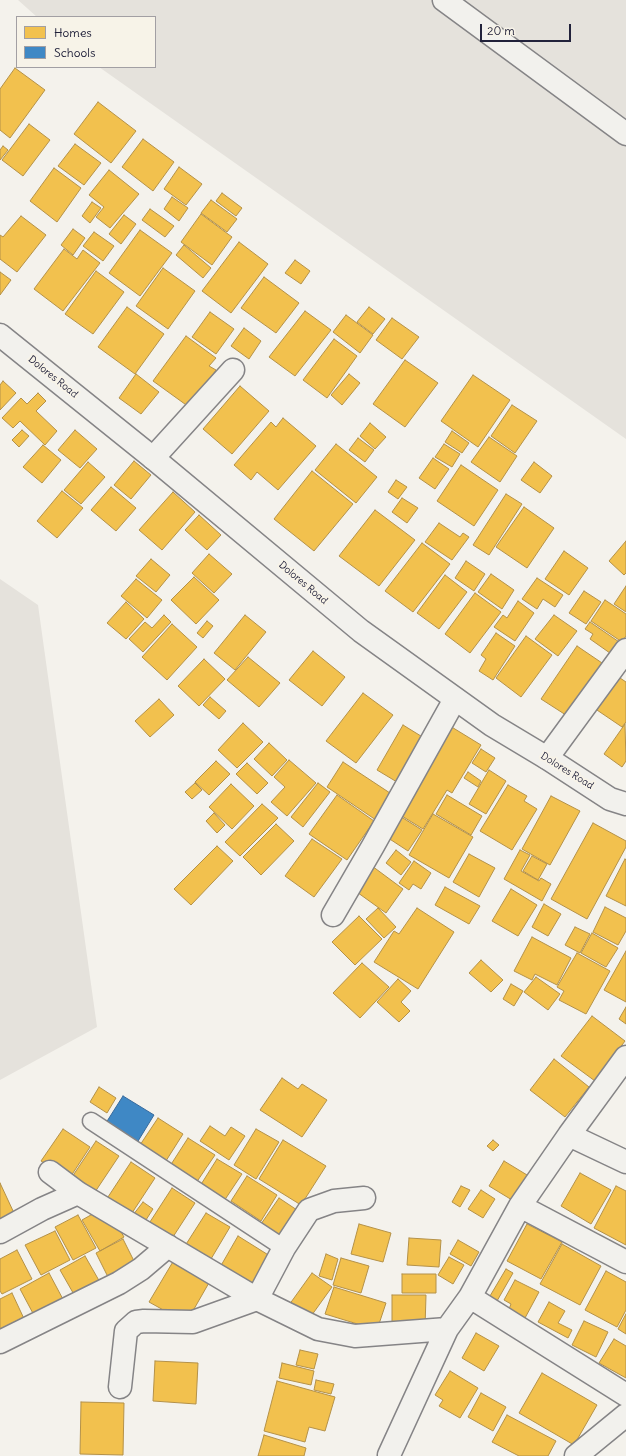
<!DOCTYPE html>
<style>
body{margin:0}
#map{position:relative;width:626px;height:1456px;overflow:hidden;background:#f4f2ec;font-family:Delius,sans-serif}
canvas{display:block}
.legend{position:absolute;left:16px;top:16px;width:140px;height:52px;box-sizing:border-box;background:#f7f3e8;border:1px solid #a29fa3;margin:0;padding:5px 7px;list-style:none;font-size:12px;color:#22223b}
.legend li{display:flex;align-items:center;gap:8px;height:20px}
.legend b{width:20px;border:1px solid #a29fa3}
.scale{position:absolute;left:480px;top:24px;width:91px;height:18px;box-sizing:border-box;border:2px solid #22223b;border-top:0;padding-left:5px;font-size:12px;line-height:14px;white-space:nowrap;color:#22223b;-webkit-text-stroke:3px #f7f3e8;paint-order:stroke}
</style>
<div id="map">
<canvas width="626" height="1456"></canvas>
<ul class="legend">
<li><b style="height:11px;background:#f2c14e"></b>Homes</li>
<li><b style="height:11px;background:#3f88c5"></b>Schools</li>
</ul>
<div class="scale">20 m</div>
</div>
<script>
const c = document.querySelector('canvas').getContext('2d');
c.lineJoin = 'round';
function fillPath(path, color) { c.fillStyle = color; c.fill(path, 'evenodd'); }
const toPath = rows => new Path2D(rows.map(r => 'M' + r).join(''));
function stroke(path, color, width, dash) { c.strokeStyle = color; c.lineWidth = width; c.lineCap = dash ? 'butt' : 'round'; c.setLineDash(dash || []); c.stroke(path); }
function drawText(font, color, halo, rows, align = 'center') {
  c.font = font + ' Delius,sans-serif'; c.lineWidth = 4; c.setLineDash([]); c.textBaseline = 'middle'; c.strokeStyle = halo; c.fillStyle = color; for (const [text, x, y, turn = 0] of rows) {
    c.save(); c.translate(x, y); c.rotate((+turn || 0) * Math.PI / 180); c.textAlign = isNaN(turn) ? turn : align; if (halo) c.strokeText(text, 0, 0); c.fillText(text, 0, 0); c.restore();
  }
}
fillPath(toPath([
 [18,0,626,0,626,439,99,67,155,67,155,17,37,17],
 [0,579,38,605,97,1027,0,1080]
]), '#e5e2dc');
const homes = toPath([
 [15,68,45,90,10,138,0,130,0,89,15,68],
 [98,102,136,131,111,163,74,134,98,102],
 [29,124,50,140,23,176,2,160,29,124],
 [143,139,174,162,153,191,122,167,143,139],
 [75,144,101,163,84,185,58,166,75,144],
 [3,146,8,150,0,160,0,150,3,146],
 [179,167,202,184,186,205,164,189,179,167],
 [54,168,81,188,57,222,30,201,54,168],
 [109,170,139,194,110,228,96,217,104,207,89,195,109,170],
 [222,193,242,208,236,216,216,201,222,193],
 [172,197,188,208,179,221,164,209,172,197],
 [211,200,237,219,227,232,201,213,211,200],
 [92,202,101,208,90,223,82,216,92,202],
 [150,209,174,226,165,237,142,220,150,209],
 [201,214,232,237,212,265,181,242,201,214],
 [124,215,136,224,121,244,109,234,124,215],
 [21,216,46,235,17,272,0,259,0,235,3,237,21,216],
 [73,229,85,238,73,255,61,245,73,229],
 [140,230,172,253,140,296,109,273,140,230],
 [94,232,114,246,103,261,83,246,94,232],
 [239,242,268,264,231,313,202,291,239,242],
 [184,245,211,268,203,278,176,255,184,245],
 [64,249,77,259,83,250,100,263,63,311,34,289,64,249],
 [295,260,310,271,301,284,285,273,295,260],
 [163,268,195,291,168,329,136,306,163,268],
 [96,271,124,292,93,334,65,314,96,271],
 [0,272,11,280,0,295,0,272],
 [264,277,299,303,276,333,241,308,264,277],
 [127,307,164,334,135,374,98,347,127,307],
 [369,307,385,319,373,334,357,322,369,307],
 [305,311,331,330,295,376,269,357,305,311],
 [210,312,234,329,216,354,192,337,210,312],
 [346,315,373,335,360,353,333,332,346,315],
 [392,318,419,337,402,359,376,340,392,318],
 [244,328,261,341,249,359,231,346,244,328],
 [186,336,216,358,209,366,216,370,189,407,153,381,186,336],
 [334,339,357,356,327,398,303,380,334,339],
 [405,360,438,383,405,427,373,404,405,360],
 [136,374,159,392,141,414,119,398,136,374],
 [349,374,360,383,342,405,331,395,349,374],
 [473,375,510,400,478,447,441,421,473,375],
 [3,381,16,393,0,410,0,385,3,381],
 [240,386,269,411,232,454,203,429,240,386],
 [38,393,46,401,36,411,57,431,45,445,20,421,13,428,2,418,21,398,27,404,38,393],
 [512,405,537,421,515,453,491,436,512,405],
 [283,418,316,446,278,490,257,472,251,480,234,465,271,422,276,427,283,418],
 [370,423,386,437,375,449,360,436,370,423],
 [22,430,29,436,19,447,12,440,22,430],
 [75,430,97,449,80,468,58,450,75,430],
 [452,431,469,443,462,453,445,442,452,431],
 [489,437,517,456,500,482,471,462,489,437],
 [358,438,374,450,365,462,349,450,358,438],
 [336,444,377,477,356,503,315,470,336,444],
 [444,444,460,454,452,467,435,457,444,444],
 [43,445,61,460,42,483,23,467,43,445],
 [433,458,449,469,435,489,419,478,433,458],
 [134,461,151,475,131,499,114,485,134,461],
 [88,462,105,477,81,504,64,490,88,462],
 [534,462,552,476,540,493,521,480,534,462],
 [461,465,498,490,474,526,437,501,461,465],
 [312,471,353,504,314,551,274,519,312,471],
 [396,480,407,487,398,499,388,492,396,480],
 [111,487,136,508,116,531,91,510,111,487],
 [62,491,83,508,57,538,37,521,62,491],
 [173,492,195,512,162,550,139,530,173,492],
 [506,494,522,504,489,555,473,545,506,494],
 [402,498,418,508,407,523,392,512,402,498],
 [524,507,554,528,527,568,496,547,524,507],
 [375,510,415,540,379,586,339,556,375,510],
 [199,515,221,535,207,550,185,530,199,515],
 [439,523,460,537,463,533,469,537,452,560,425,542,439,523],
 [626,541,626,573,624,575,609,561,626,541],
 [422,543,450,564,413,612,385,591,422,543],
 [564,551,588,568,569,595,545,579,564,551],
 [209,554,232,574,214,593,192,573,209,554],
 [151,559,170,575,156,592,136,576,151,559],
 [466,561,485,574,474,591,455,578,466,561],
 [491,574,514,590,502,609,478,592,491,574],
 [445,575,467,592,439,629,417,613,445,575],
 [194,577,219,600,196,624,171,600,194,577],
 [537,578,563,595,555,607,543,599,537,609,522,599,537,578],
 [136,579,162,600,147,618,121,596,136,579],
 [626,586,626,612,614,604,626,586],
 [584,591,601,602,586,624,569,613,584,591],
 [475,593,501,612,470,653,445,634,475,593],
 [605,600,626,614,626,636,622,642,591,621,605,600],
 [518,601,534,613,515,641,494,627,503,615,507,618,518,601],
 [126,602,144,619,126,639,107,623,126,602],
 [164,615,171,622,143,652,129,639,145,622,152,628,164,615],
 [245,615,266,632,235,670,214,653,245,615],
 [554,615,577,631,558,656,535,639,554,615],
 [207,621,213,626,203,638,197,633,207,621],
 [590,622,625,646,617,658,590,639,593,634,585,629,590,622],
 [172,624,197,647,167,680,142,657,172,624],
 [496,633,515,646,493,680,479,671,486,659,481,655,496,633],
 [526,636,552,655,521,697,496,678,526,636],
 [577,646,605,665,569,717,541,699,577,646],
 [313,651,345,677,322,706,289,680,313,651],
 [248,657,280,683,259,707,227,680,248,657],
 [204,659,225,679,199,706,178,686,204,659],
 [617,676,626,682,626,722,622,727,594,708,617,676],
 [363,693,393,715,356,763,326,741,363,693],
 [210,697,226,711,219,719,203,705,210,697],
 [159,699,174,715,150,737,135,721,159,699],
 [243,723,263,742,237,768,218,750,243,723],
 [625,724,626,761,622,767,604,754,625,724],
 [403,725,429,741,402,785,377,770,403,725],
 [450,726,481,745,452,793,447,790,423,829,397,813,450,726],
 [269,743,287,760,272,776,254,759,269,743],
 [481,749,495,758,486,772,472,763,481,749],
 [289,760,316,783,287,816,271,802,285,787,274,777,289,760],
 [216,761,230,774,209,795,195,782,216,761],
 [343,762,393,795,376,820,327,787,343,762],
 [247,763,268,783,257,794,236,774,247,763],
 [489,770,506,781,486,814,469,804,489,770],
 [468,772,481,781,478,787,464,778,468,772],
 [195,783,202,790,192,799,185,792,195,783],
 [318,783,330,792,303,827,291,817,318,783],
 [231,784,254,806,232,829,209,807,231,784],
 [508,785,527,796,524,801,537,809,512,850,480,831,508,785],
 [337,795,374,821,347,860,309,834,337,795],
 [447,795,482,816,471,835,436,814,447,795],
 [551,796,580,811,550,865,522,849,551,796],
 [262,804,278,818,240,856,225,842,262,804],
 [214,813,225,825,217,833,206,821,214,813],
 [395,813,422,830,408,851,382,834,395,813],
 [433,814,473,837,449,878,409,855,433,814],
 [593,823,626,841,626,847,587,919,551,899,593,823],
 [276,824,294,841,261,875,243,857,276,824],
 [312,839,342,859,314,897,285,876,312,839],
 [217,846,233,861,191,905,174,889,217,846],
 [396,850,411,862,401,875,386,863,396,850],
 [520,850,530,855,521,871,539,881,541,878,551,884,542,901,504,879,520,850],
 [469,854,495,868,479,897,453,882,469,854],
 [532,856,547,864,538,880,523,871,532,856],
 [625,859,626,860,626,906,606,896,625,859],
 [414,861,431,873,421,889,413,884,409,890,399,883,414,861],
 [372,866,403,889,386,913,354,890,372,866],
 [445,887,480,906,469,924,435,905,445,887],
 [511,889,537,905,518,936,492,921,511,889],
 [544,904,561,914,548,936,532,927,544,904],
 [605,907,626,918,626,931,618,945,593,932,605,907],
 [378,908,396,927,384,938,366,919,378,908],
 [417,908,454,932,418,989,374,962,394,931,399,934,417,908],
 [359,916,382,939,355,965,332,942,359,916],
 [575,927,590,934,580,953,565,945,575,927],
 [592,933,618,948,606,967,581,953,592,933],
 [532,937,571,958,557,985,535,974,532,980,514,971,532,937],
 [626,951,626,1002,604,990,626,951],
 [577,953,610,971,586,1014,559,1000,564,991,557,987,577,953],
 [481,960,503,980,491,992,469,973,481,960],
 [362,963,389,987,360,1018,333,993,362,963],
 [536,977,560,994,548,1010,524,992,536,977],
 [398,979,411,991,401,1002,410,1011,399,1022,377,1002,398,979],
 [511,984,523,991,514,1006,503,999,511,984],
 [626,1007,626,1024,619,1019,626,1007],
 [592,1016,625,1041,595,1081,561,1056,592,1016],
 [554,1059,589,1087,565,1117,530,1090,554,1059],
 [282,1078,298,1089,302,1084,327,1100,302,1137,260,1110,282,1078],
 [99,1087,116,1098,107,1113,90,1102,99,1087],
 [158,1118,183,1134,164,1164,138,1148,158,1118],
 [210,1126,225,1136,231,1127,245,1136,229,1160,200,1141,210,1126],
 [63,1129,90,1147,69,1179,41,1161,63,1129],
 [256,1129,279,1142,256,1179,234,1165,256,1129],
 [188,1138,215,1155,196,1183,170,1166,188,1138],
 [283,1140,326,1166,301,1205,259,1179,283,1140],
 [493,1140,499,1145,493,1151,487,1146,493,1140],
 [96,1141,119,1156,95,1192,72,1177,96,1141],
 [217,1159,242,1174,224,1201,200,1186,217,1159],
 [504,1161,532,1178,517,1203,489,1186,504,1161],
 [131,1162,155,1178,130,1216,106,1200,131,1162],
 [580,1173,611,1190,591,1224,561,1206,580,1173],
 [247,1176,277,1195,261,1221,231,1201,247,1176],
 [0,1183,14,1213,0,1220,0,1183],
 [461,1186,470,1190,460,1207,452,1202,461,1186],
 [616,1186,626,1191,626,1245,594,1228,616,1186],
 [172,1188,195,1203,171,1240,148,1225,172,1188],
 [481,1190,495,1199,483,1218,468,1209,481,1190],
 [279,1198,303,1214,286,1240,261,1224,279,1198],
 [143,1202,153,1209,144,1223,133,1215,143,1202],
 [98,1211,115,1222,124,1237,100,1251,82,1220,98,1211],
 [206,1213,230,1227,208,1264,183,1249,206,1213],
 [78,1215,96,1248,73,1260,55,1227,78,1215],
 [359,1224,391,1233,383,1262,351,1254,359,1224],
 [527,1224,562,1242,541,1279,507,1261,527,1224],
 [55,1231,70,1260,41,1275,25,1245,55,1231],
 [238,1236,270,1256,250,1288,219,1269,238,1236],
 [409,1238,441,1240,439,1267,407,1265,409,1238],
 [123,1239,136,1265,109,1279,96,1253,123,1239],
 [458,1240,479,1252,471,1266,450,1254,458,1240],
 [562,1244,601,1266,580,1305,540,1284,562,1244],
 [17,1250,32,1279,2,1294,0,1291,0,1259,17,1250],
 [326,1254,338,1259,332,1280,319,1276,326,1254],
 [85,1256,101,1284,76,1298,60,1270,85,1256],
 [449,1257,464,1265,453,1284,438,1275,449,1257],
 [341,1258,369,1266,361,1293,333,1285,341,1258],
 [174,1260,210,1281,190,1316,180,1311,176,1317,149,1302,174,1260],
 [506,1269,513,1273,497,1301,490,1296,506,1269],
 [606,1271,626,1282,626,1310,617,1327,585,1310,606,1271],
 [49,1273,65,1303,36,1319,20,1289,49,1273],
 [312,1273,332,1287,309,1319,289,1305,312,1273],
 [402,1274,436,1274,436,1293,402,1293,402,1274],
 [515,1280,539,1292,525,1318,509,1309,511,1304,504,1300,515,1280],
 [334,1287,386,1303,377,1330,325,1314,334,1287],
 [12,1293,26,1323,0,1336,0,1299,12,1293],
 [392,1295,426,1295,425,1328,392,1327,392,1295],
 [549,1302,565,1311,558,1323,572,1330,568,1338,538,1322,549,1302],
 [626,1314,626,1334,618,1329,626,1314],
 [584,1321,608,1332,596,1357,572,1345,584,1321],
 [476,1333,499,1346,484,1371,462,1358,476,1333],
 [614,1339,626,1346,626,1378,599,1363,614,1339],
 [300,1350,318,1354,314,1369,296,1365,300,1350],
 [155,1361,198,1363,196,1404,153,1401,155,1361],
 [282,1363,314,1371,311,1385,279,1378,282,1363],
 [450,1371,478,1388,460,1418,439,1406,443,1400,435,1395,450,1371],
 [542,1373,597,1405,574,1445,519,1413,542,1373],
 [316,1380,334,1384,331,1394,314,1390,316,1380],
 [277,1381,335,1397,325,1431,309,1427,305,1442,264,1431,277,1381],
 [481,1393,506,1407,493,1431,468,1417,481,1393],
 [81,1402,124,1403,123,1455,80,1454,81,1402],
 [507,1415,556,1441,548,1456,519,1456,492,1442,507,1415],
 [264,1435,306,1448,304,1456,258,1456,264,1435]
]);
fillPath(homes, '#f2c14e');
stroke(homes, '#b49148', 1);
const schools = toPath([
 [123,1096,154,1115,135,1146,104,1126,123,1096]
]);
fillPath(schools, '#3f88c5');
stroke(schools, '#36699c', 1);
const service = toPath([
 [91,1121,284,1248]
]);
const minor = toPath([
 [153,458,233,370],
 [547,758,626,650],
 [333,915,373,846,455,699],
 [569,1135,626,1162],
 [50,1172,78,1193,257,1299,318,1329,355,1336,447,1329],
 [520,1206,626,1262],
 [0,1232,42,1209,78,1193],
 [470,1297,626,1395],
 [0,1342,119,1283,141,1269,168,1246],
 [120,1387,126,1331,136,1322,144,1321,193,1322,257,1299,284,1248,309,1210,334,1201,364,1198],
 [389,1455,447,1329,470,1297,520,1206,569,1135,626,1057],
 [576,1456,626,1415]
]);
const tertiary = toPath([
 [0,335,153,458,361,631,492,725,547,758,610,799,626,804]
]);
const secondary = toPath([
 [444,0,626,134]
]);
stroke(service, '#858486', 19);
stroke(minor, '#858486', 25);
stroke(tertiary, '#858486', 25);
stroke(secondary, '#858486', 25);
stroke(service, '#f2f1ed', 16);
stroke(minor, '#f2f1ed', 22);
stroke(tertiary, '#f2f1ed', 22);
stroke(secondary, '#f2f1ed', 22);
drawText('10px', '#22223b', '#f7f3e8', [
 ["Dolores Road",53,377,39],
 ["Dolores Road",303,583,40],
 ["Dolores Road",567,771,32]
]);
</script>
